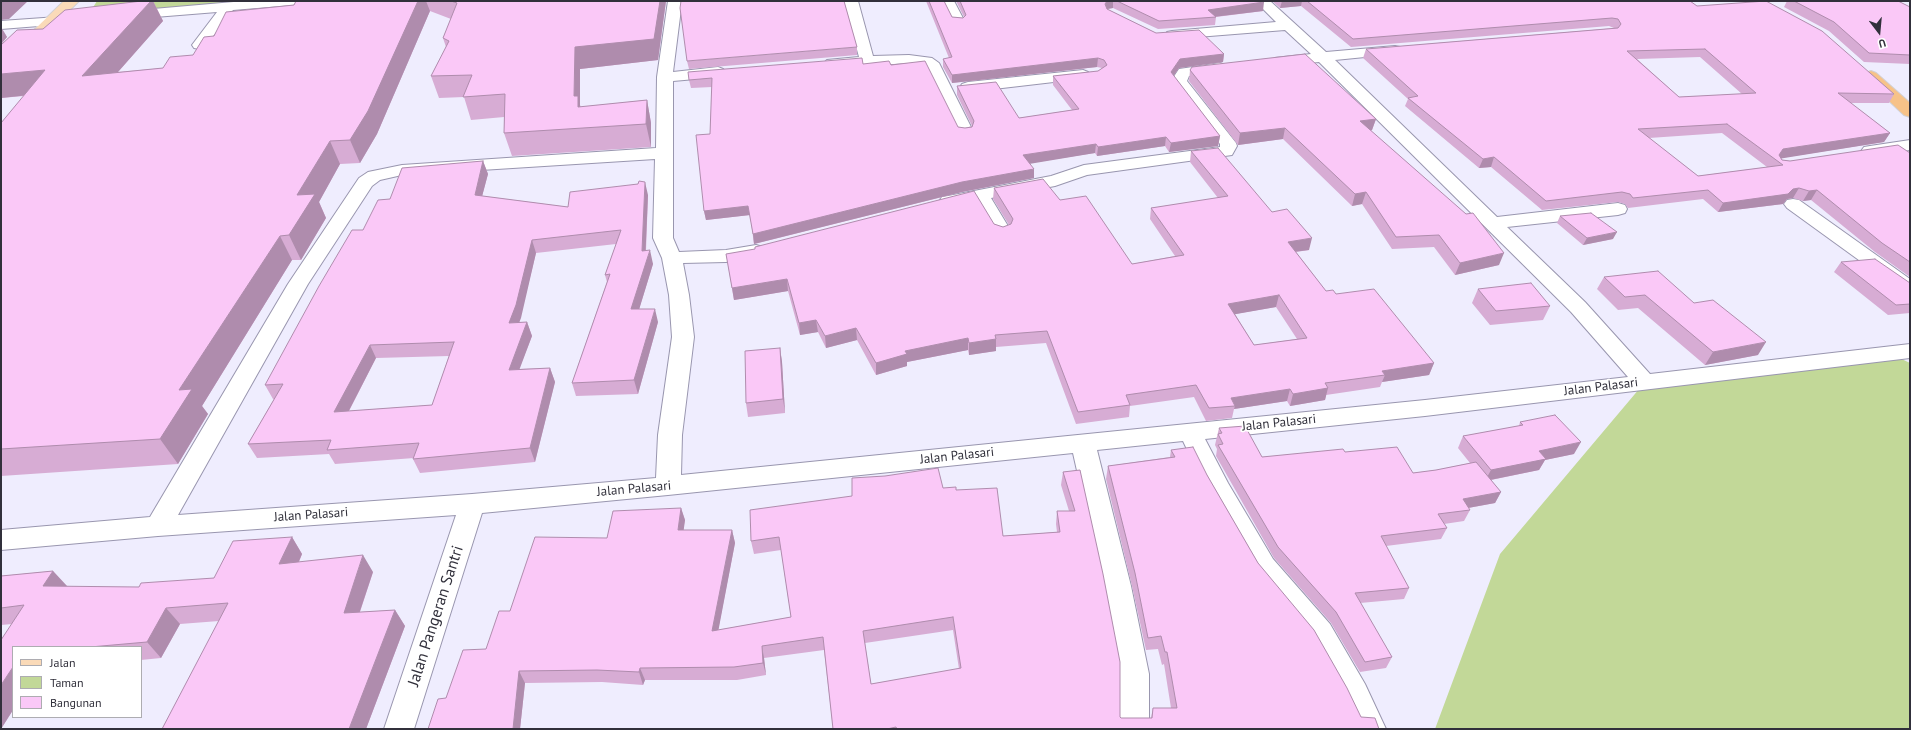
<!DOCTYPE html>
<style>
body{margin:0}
#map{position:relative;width:1911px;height:730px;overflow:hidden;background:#efedfe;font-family:"PT Sans",sans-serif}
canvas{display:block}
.frame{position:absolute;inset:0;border:2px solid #31303b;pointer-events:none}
.legend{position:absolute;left:12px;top:646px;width:130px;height:72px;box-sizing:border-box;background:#fff;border:1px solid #adacb1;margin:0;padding:5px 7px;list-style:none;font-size:12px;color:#31303b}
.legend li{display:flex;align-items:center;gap:8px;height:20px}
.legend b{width:20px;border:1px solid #adacb1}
.north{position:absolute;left:1859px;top:12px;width:40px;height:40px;-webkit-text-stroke:3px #fff;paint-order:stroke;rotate:164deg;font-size:11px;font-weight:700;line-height:16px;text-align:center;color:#31303b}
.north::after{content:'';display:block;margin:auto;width:14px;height:18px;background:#31303b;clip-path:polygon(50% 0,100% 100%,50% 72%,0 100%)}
</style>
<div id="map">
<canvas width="1911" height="730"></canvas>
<div class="frame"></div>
<ul class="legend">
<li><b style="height:5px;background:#fadab8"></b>Jalan</li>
<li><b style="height:11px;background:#c2d898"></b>Taman</li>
<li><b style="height:11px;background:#fac8f7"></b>Bangunan</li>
</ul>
<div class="north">U</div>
</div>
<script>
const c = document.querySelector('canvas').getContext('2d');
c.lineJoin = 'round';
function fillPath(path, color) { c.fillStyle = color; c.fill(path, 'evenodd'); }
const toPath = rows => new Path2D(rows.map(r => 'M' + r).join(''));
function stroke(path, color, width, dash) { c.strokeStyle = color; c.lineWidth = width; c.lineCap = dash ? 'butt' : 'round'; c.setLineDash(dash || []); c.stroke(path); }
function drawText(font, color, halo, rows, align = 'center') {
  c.font = font + ' "PT Sans",sans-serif'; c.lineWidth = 3.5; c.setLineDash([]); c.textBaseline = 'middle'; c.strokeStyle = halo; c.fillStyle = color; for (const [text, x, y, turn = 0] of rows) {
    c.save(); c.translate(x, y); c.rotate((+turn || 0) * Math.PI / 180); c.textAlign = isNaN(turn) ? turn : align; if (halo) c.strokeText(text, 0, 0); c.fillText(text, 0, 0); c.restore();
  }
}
fillPath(toPath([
 [97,1,277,1,112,15,90,12],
 [1891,354,1910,363,1910,729,1435,729,1500,554,1645,382]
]), '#c2d898');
const minor = toPath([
 [245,1,300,1,298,4,293,5,233,10,204,48,199,49,194,48,192,45,217,12,130,19,125,18,123,15,125,12,130,11,245,1],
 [668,1,682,1,673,72,718,67,723,69,726,72,723,75,718,77,673,81,673,238,679,252,726,250,756,245,763,247,766,251,763,255,726,262,683,263,689,295,694,337,682,435,681,475,1425,400,1628,377,1571,312,1319,62,1280,66,1275,64,1272,61,1275,58,1311,54,1285,30,1172,39,1167,38,1165,35,1167,32,1172,31,1276,22,1255,1,1270,1,1326,52,1395,46,1400,47,1402,50,1400,53,1395,54,1335,60,1497,217,1618,203,1625,205,1627,209,1625,213,1618,215,1507,227,1585,302,1650,374,1910,344,1910,358,1425,416,1205,439,1228,483,1273,559,1330,624,1365,684,1386,729,1356,729,1343,700,1310,642,1255,575,1205,487,1183,441,1097,450,1131,586,1149,674,1149,729,1119,729,1119,674,1103,586,1073,453,668,495,482,513,414,729,384,729,456,515,158,536,1,550,1,530,150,517,288,284,359,178,368,172,402,165,656,148,657,77,668,1],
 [655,159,653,238,662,258,669,295,672,337,658,435,656,478,472,494,178,515,308,284,372,186,380,180,402,175,655,159],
 [844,1,858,1,873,56,909,55,932,58,939,63,973,131,971,135,965,136,959,135,928,68,923,65,909,63,832,68,827,66,824,63,827,60,859,57,844,1],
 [940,1,954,1,965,22,963,25,953,25,940,1],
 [72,16,77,17,79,20,77,23,1,29,1,21,72,16],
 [1220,63,1225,65,1228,68,1225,71,1189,76,1187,81,1236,143,1237,146,1232,155,1087,175,1055,186,991,198,1011,231,1009,235,1002,237,995,235,975,201,948,206,942,205,939,201,942,197,948,196,1051,176,1084,165,1220,147,1220,144,1171,81,1179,69,1220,63],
 [1083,70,1088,72,1091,75,1088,78,968,92,962,90,960,87,962,84,968,82,1083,70],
 [1910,140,1910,150,1870,156,1864,155,1861,151,1864,147,1870,146,1910,140],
 [1793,199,1799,200,1910,279,1910,294,1903,292,1787,208,1784,204,1787,200,1793,199]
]);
const major = toPath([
 [64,1,79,1,6,73,1,75,1,62,64,1]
]);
const highway = toPath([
 [1871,71,1876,73,1910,103,1910,117,1904,115,1866,79,1863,76,1866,73,1871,71]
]);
stroke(minor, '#9996af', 2);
stroke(major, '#d2d1d4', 2);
stroke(highway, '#d2d1d4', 2);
fillPath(minor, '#fff');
fillPath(major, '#fadab8');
fillPath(highway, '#f7c288');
fillPath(toPath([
 [142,1,153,1,163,21,118,72,163,68,193,55,214,36,294,5,296,1,666,1,658,60,580,69,580,107,647,100,651,123,651,147,512,156,504,133,504,117,471,120,464,97,439,98,431,76,446,47,443,38,451,19,430,11,377,134,360,163,340,164,319,202,326,218,301,260,292,260,202,406,208,414,178,464,1,476,1,123,24,96,1,98,1,27,7,37,2,43,43,29],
 [926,1,944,1,952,17,963,18,964,17,956,1,1263,1,1263,11,1216,17,1215,25,1158,29,1113,8,1107,9,1156,33,1224,54,1223,62,1179,68,1173,76,1220,136,1218,146,1169,152,1165,146,1097,156,1095,153,1030,163,1034,178,962,192,754,244,750,215,706,220,704,211,710,134,712,87,691,88,689,80,863,64,891,65,958,127,965,128,972,126,957,95,957,86,1019,118,1072,110,1053,85,1053,76,1098,71,1102,68,1097,67,952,83,943,67,943,59,949,58],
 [1272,1,1690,1,1697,6,1894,94,1889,103,1850,103,1890,133,1884,142,1781,158,1782,160,1790,161,1910,153,1910,277,1875,252,1811,200,1803,201,1793,198,1787,199,1783,204,1718,212,1703,199,1628,208,1625,204,1618,202,1542,210,1491,167,1479,168,1405,106,1408,99,1363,58,1366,49,1615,28,1614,28,1609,26,1351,47,1301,6,1280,8],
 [1700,57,1742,94,1679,97,1637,59],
 [1722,133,1767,167,1698,176,1649,138],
 [1787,1,1898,1,1910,7,1910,64,1864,62,1829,31,1784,7],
 [857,47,857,55,689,69,687,61],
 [1190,70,1376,119,1372,130,1371,131,1499,265,1455,275,1434,247,1392,249,1362,204,1352,206,1283,139,1238,145,1189,81],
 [1191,151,1272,212,1309,250,1296,252,1326,291,1336,294,1434,363,1429,375,1382,382,1380,387,1326,395,1325,400,1290,406,1287,401,1234,409,1232,418,1206,421,1194,397,1130,406,1129,417,1076,424,1046,343,996,347,996,351,969,355,968,350,907,362,907,366,876,375,857,340,826,348,818,332,800,335,788,291,734,300,726,254,994,224,1003,227,1009,225,993,199,994,188,1060,200,1132,264,1175,256,1150,219,1151,208,1218,198,1190,162],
 [1276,307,1297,339,1254,345,1235,314],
 [483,161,488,174,482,196,568,207,648,195,646,251,653,264,639,309,658,322,638,394,576,396,572,383,607,282,605,275,616,244,536,253,519,322,527,322,532,336,519,369,550,368,555,382,535,462,420,473,413,459,414,458,335,464,329,454,257,458,248,444,274,399,273,399,265,385,363,230,390,199],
 [449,356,432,405,349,411,376,358],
 [1560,216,1613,239,1583,245,1557,223],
 [1841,262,1910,283,1910,313,1888,315,1834,272],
 [1604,277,1694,303,1758,355,1705,365,1638,308,1618,310,1597,289],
 [1478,289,1550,306,1543,320,1490,325,1472,303],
 [780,348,782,362,785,413,748,417,746,403],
 [1520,422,1574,454,1545,460,1539,470,1491,480,1501,492,1495,503,1468,508,1470,510,1464,521,1444,524,1447,528,1441,539,1386,546,1409,588,1404,599,1360,603,1392,657,1386,668,1360,672,1331,623,1274,558,1216,456,1217,449,1215,445,1219,428,1262,457,1345,452,1413,473,1436,470,1470,463,1458,448,1463,436,1519,426],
 [1171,450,1207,475,1258,563,1361,717,1379,729,833,729,824,650,764,658,766,675,737,680,645,680,643,685,602,682,525,683,520,729,428,729,446,698,486,649,510,611,607,538,681,508,685,520,683,530,732,530,735,543,718,630,791,617,781,550,754,554,751,541,943,488,956,490,1003,536,1057,532,1056,524,1057,511,1069,511,1061,485,1063,472,1080,470,1120,717,1121,718,1151,718,1153,708,1171,708,1164,664,1162,665,1158,649,1146,650,1132,586,1106,479,1108,466,1170,457],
 [953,630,959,669,871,684,865,643],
 [292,537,302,554,299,562,373,572,360,612,395,610,405,626,366,729,162,729,219,621,180,624,161,658,141,660,141,647,13,647,13,710,1,729,12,624,1,625,1,576,53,571,67,587,139,587,214,578]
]), '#d7acd4');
fillPath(toPath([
 [1,1,28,1,9,19,1,20],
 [151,1,153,1,163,21,95,98,82,76],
 [418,1,426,1,430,11,377,134,360,163,350,140],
 [660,1,666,1,658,60,580,69,580,105,584,119,584,128,574,96,575,47],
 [1107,1,1113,1,1113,8,1107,9,1105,4],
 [1282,1,1302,1,1301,6,1280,8],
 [1264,2,1263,11,1213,17,1208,10],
 [1,27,7,37,2,43,1,60],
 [1224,54,1223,62,1179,68,1170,81,1171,72,1180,59],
 [1098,58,1097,67,952,83,952,75],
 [45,70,58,92,1,98,1,74],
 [647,100,651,123,651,147,646,124],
 [1376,119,1372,130,1357,133,1360,121],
 [1285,128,1283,139,1238,145,1240,133],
 [1890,133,1884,142,1778,159,1779,155,1783,149],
 [1220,136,1218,146,1169,152,1171,143],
 [1166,137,1165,146,1097,156,1098,147],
 [330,141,340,164,319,202,326,218,301,260,289,235,297,195],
 [1096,144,1095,153,1023,165,1023,155],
 [1494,157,1491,167,1479,168,1483,159],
 [483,161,488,174,479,208,475,195],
 [1034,169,1034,178,962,192,754,244,753,234,962,182],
 [645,182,648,195,645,264,642,251],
 [1799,188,1793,198,1787,199,1783,204,1718,212,1723,203],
 [1817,190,1811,200,1803,201,1809,191],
 [1366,192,1362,204,1352,206,1355,194],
 [748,206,750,215,706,220,704,211],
 [1617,232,1613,239,1583,245,1587,238],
 [280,236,292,260,202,406,208,414,178,464,160,439,179,390],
 [1312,238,1309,250,1285,253,1288,242],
 [532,240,536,253,521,318,514,336,509,323],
 [650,250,653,264,635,323,631,309],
 [1504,253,1499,265,1455,275,1460,263],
 [787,279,788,291,734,300,732,288],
 [1279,295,1276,307,1225,316,1228,304],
 [655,309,658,322,638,394,634,380],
 [816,320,818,332,800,335,799,323],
 [527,322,532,336,514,384,509,370],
 [856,328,857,340,826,348,825,336],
 [968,338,968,350,907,362,907,366,876,375,876,363,905,351],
 [996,339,996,351,969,355,969,343],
 [1766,342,1758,355,1705,365,1713,352],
 [370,345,376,358,341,426,334,412],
 [780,348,782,362,785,413,783,399],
 [1434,363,1429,375,1382,382,1385,375,1382,371],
 [550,368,555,382,535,462,530,448],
 [1328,388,1325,400,1290,406,1293,394],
 [1290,389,1287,401,1234,409,1235,406,1231,398],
 [1581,442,1574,454,1545,460,1539,470,1485,481,1491,470,1539,451],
 [1501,492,1495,503,1457,510,1463,499],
 [681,508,685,520,682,543,678,530],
 [732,530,735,543,716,643,712,631],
 [292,537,302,554,291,580,279,564],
 [363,555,373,572,354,629,344,613],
 [53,571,68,587,43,586],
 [166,608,180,624,161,658,147,642],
 [395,610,405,626,366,729,349,729],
 [762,646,764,658,766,675,763,663],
 [13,667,13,710,1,729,1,685],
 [640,668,645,680,643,685,639,672],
 [519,671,525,683,520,729,513,729]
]), '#af8cad');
const building = toPath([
 [142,1,151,1,82,76,163,68,170,57,193,55,204,37,214,36,226,12,294,5,296,1,418,1,368,111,350,140,330,141,297,195,315,194,289,235,280,236,179,390,192,389,160,439,1,449,1,123,45,70,1,74,1,45,17,30,43,29,65,10,142,1],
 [451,1,660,1,654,39,575,47,574,96,578,96,578,107,647,100,646,124,504,133,505,94,463,97,472,75,431,76,449,41,443,38,457,3,451,1],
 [681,1,844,1,857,47,687,61,680,8,681,1],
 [929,1,944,1,952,17,963,18,966,15,960,1,1107,1,1105,4,1107,9,1156,33,1199,30,1224,54,1180,59,1171,72,1220,136,1171,143,1166,137,1098,147,1096,144,1023,155,1034,169,962,182,753,234,748,206,704,211,696,135,710,134,712,78,689,80,688,72,862,58,863,64,889,61,891,65,925,61,958,127,965,128,972,127,974,121,957,86,996,82,1019,118,1079,109,1053,76,1098,71,1107,65,1104,60,1098,58,952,75,943,59,952,57,929,1],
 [1117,1,1263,1,1264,2,1208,10,1216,17,1159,21,1117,1],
 [1307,1,1690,1,1697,6,1766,1,1822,31,1894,94,1838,93,1890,133,1783,149,1779,155,1782,160,1790,161,1898,145,1910,153,1910,262,1882,243,1817,190,1809,191,1799,188,1793,189,1788,194,1723,203,1708,190,1633,198,1630,194,1622,192,1546,201,1494,157,1483,159,1408,98,1418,96,1366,49,1618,28,1621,24,1618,19,1612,18,1353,39,1307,1],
 [1705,49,1756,93,1679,97,1627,51,1705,49],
 [1727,124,1783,165,1698,176,1638,129,1727,124],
 [1794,1,1898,1,1910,7,1910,55,1869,53,1834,22,1794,1],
 [1305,54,1376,119,1360,121,1466,214,1473,213,1504,253,1460,263,1439,235,1396,237,1366,192,1355,194,1285,128,1240,133,1190,70,1192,67,1305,54],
 [1218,148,1272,212,1287,209,1312,238,1288,242,1326,291,1333,290,1336,294,1374,289,1434,363,1382,371,1385,375,1325,383,1328,388,1293,394,1290,389,1231,398,1235,406,1209,408,1196,385,1126,395,1130,405,1078,412,1047,331,995,335,996,339,969,343,968,338,905,351,907,354,876,363,856,328,825,336,816,320,799,323,787,279,732,288,726,254,755,249,755,247,974,191,994,224,1003,227,1011,224,1013,219,994,188,1043,179,1060,200,1086,196,1132,264,1184,255,1151,208,1228,196,1191,151,1218,148],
 [1279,295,1307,338,1254,345,1228,304,1279,295],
 [483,161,475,195,568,207,570,192,638,184,639,181,645,182,642,251,650,250,631,309,655,309,634,380,572,383,610,274,605,275,621,230,532,240,516,305,509,323,527,322,509,370,550,368,530,448,413,459,419,443,327,450,331,440,248,444,283,384,265,385,319,286,352,230,363,230,378,200,390,199,402,168,483,161],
 [454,342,432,405,334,412,370,345,454,342],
 [1591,213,1617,232,1587,238,1560,216,1591,213],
 [1875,259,1910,283,1910,304,1896,305,1841,262,1875,259],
 [1658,271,1694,303,1713,300,1766,342,1713,352,1645,295,1625,297,1604,277,1658,271],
 [1531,283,1550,306,1496,311,1478,289,1531,283],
 [780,348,783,399,746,403,745,351,780,348],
 [1555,415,1581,442,1539,451,1546,459,1491,470,1463,436,1523,425,1520,422,1555,415],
 [1245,426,1262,457,1343,449,1345,452,1397,447,1413,473,1436,470,1476,462,1501,492,1463,499,1470,510,1438,514,1447,528,1381,536,1409,588,1355,593,1392,657,1365,662,1336,612,1278,547,1218,445,1223,444,1218,434,1222,433,1219,428,1245,426],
 [1193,447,1207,475,1258,563,1314,630,1347,688,1361,717,1375,718,1379,729,897,729,896,727,887,729,833,729,823,637,762,646,763,663,734,667,640,668,639,672,597,670,519,671,513,729,428,729,438,699,446,698,463,650,486,649,499,611,510,611,535,537,607,538,613,511,681,508,678,530,732,530,712,631,791,617,779,537,751,541,750,510,852,496,852,478,885,476,938,468,943,488,956,487,956,490,997,488,1003,536,1060,532,1057,511,1075,511,1063,472,1080,470,1103,574,1120,662,1120,717,1121,718,1152,718,1153,708,1177,708,1167,652,1165,652,1161,636,1148,638,1135,573,1108,466,1175,457,1171,450,1193,447],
 [953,617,961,668,871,684,863,631,953,617],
 [292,537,279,564,363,555,344,613,395,610,349,729,162,729,228,603,166,608,147,642,90,647,13,647,13,667,1,685,1,640,24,605,1,608,1,576,53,571,43,586,139,587,141,583,214,578,233,541,292,537]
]);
fillPath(building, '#fac8f7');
stroke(building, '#af8cad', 1);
drawText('13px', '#31303b', '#fff', [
 ["Jalan Palasari",1601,387,-7],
 ["Jalan Palasari",1279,423,-6],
 ["Jalan Palasari",957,456,-6],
 ["Jalan Palasari",634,489,-5],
 ["Jalan Palasari",311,515,-4]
]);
drawText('16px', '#31303b', '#fff', [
 ["Jalan Pangeran Santri",436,616,-72]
]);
</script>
